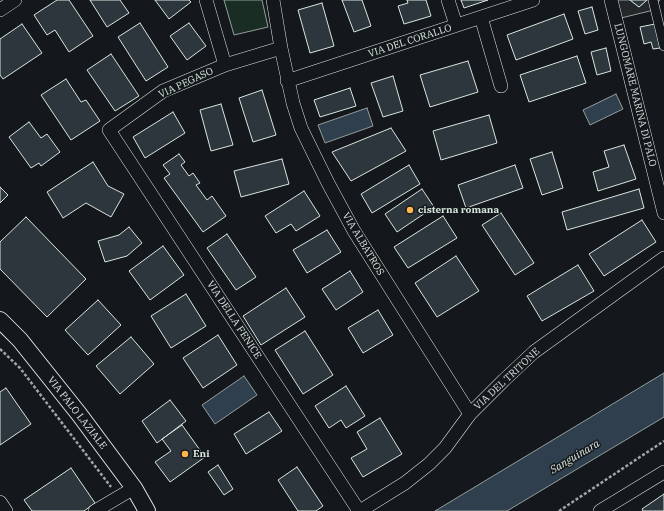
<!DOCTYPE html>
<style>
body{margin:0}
canvas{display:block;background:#14181c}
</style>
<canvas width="664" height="511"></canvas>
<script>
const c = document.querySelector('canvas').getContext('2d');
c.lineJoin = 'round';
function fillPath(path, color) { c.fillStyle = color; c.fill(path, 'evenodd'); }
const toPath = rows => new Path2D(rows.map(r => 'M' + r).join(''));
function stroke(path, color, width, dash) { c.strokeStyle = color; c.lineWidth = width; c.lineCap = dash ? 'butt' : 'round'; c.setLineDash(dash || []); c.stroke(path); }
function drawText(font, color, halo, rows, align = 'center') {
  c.font = font + ' "IBM Plex Serif",serif'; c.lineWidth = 3; c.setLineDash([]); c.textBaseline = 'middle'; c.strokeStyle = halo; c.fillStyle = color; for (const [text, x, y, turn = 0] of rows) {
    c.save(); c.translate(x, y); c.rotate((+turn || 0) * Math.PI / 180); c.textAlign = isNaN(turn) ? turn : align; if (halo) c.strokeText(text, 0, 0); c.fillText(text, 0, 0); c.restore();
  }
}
const green = toPath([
 [224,0,262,0,268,27,234,35,224,0]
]);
fillPath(green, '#1a2d24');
stroke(green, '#939e99', 1);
const parking = toPath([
 [617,0,630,0,639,7,647,0,660,0,657,3,658,9,621,18,617,0]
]);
fillPath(parking, '#24282b');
stroke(parking, '#939e99', 1);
const water = toPath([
 [616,94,623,109,590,125,583,110,616,94],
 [367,108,373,126,325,143,318,125,367,108],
 [664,373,664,417,507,511,435,511,664,373],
 [244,376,257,395,215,424,202,405,244,376]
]);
fillPath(water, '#2f3f4d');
stroke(water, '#939e99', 1);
const building = toPath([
 [57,0,69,0,93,36,69,52,55,30,47,35,34,15,57,0],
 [90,0,120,0,129,13,107,27,90,0],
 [155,0,189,0,191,2,169,19,155,0],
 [342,0,362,0,371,26,354,32,342,0],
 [407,0,426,0,431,16,404,24,398,6,408,3,407,0],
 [461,0,488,0,464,8,461,0],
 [630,0,647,0,639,7,630,0],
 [322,3,334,46,310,53,298,10,322,3],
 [592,7,598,30,585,34,578,11,592,7],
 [564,14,573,39,516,60,507,35,564,14],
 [140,23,168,67,146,81,118,37,140,23],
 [189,23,206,46,187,60,170,36,189,23],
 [22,24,42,53,3,79,0,75,0,39,22,24],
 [655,24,660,48,653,49,651,42,644,44,640,27,655,24],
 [606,48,611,71,597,75,591,52,606,48],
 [111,54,139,96,115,111,87,70,111,54],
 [577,56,586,83,529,102,520,75,577,56],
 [468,61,478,92,430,107,420,75,468,61],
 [393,76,403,111,383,117,371,83,393,76],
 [66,79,81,102,86,100,100,121,71,140,41,95,66,79],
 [350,88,356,106,320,117,314,100,350,88],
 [262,90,276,135,253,142,239,98,262,90],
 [221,104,233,145,211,151,200,110,221,104],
 [173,112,185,133,145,158,133,137,173,112],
 [489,115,497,143,441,160,433,131,489,115],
 [29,122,41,138,47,134,60,152,41,166,39,163,31,168,9,137,29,122],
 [391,128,406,151,351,181,332,152,391,128],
 [624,145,636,179,598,191,593,172,609,167,604,151,624,145],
 [552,152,563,188,542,195,530,159,552,152],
 [179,154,185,162,181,165,189,176,193,173,200,183,196,185,207,200,212,196,226,216,203,232,164,178,170,174,163,165,179,154],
 [282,159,289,184,241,197,234,171,282,159],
 [93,162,108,186,124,194,111,217,86,203,63,218,47,192,93,162],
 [409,165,420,184,372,213,361,194,409,165],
 [515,165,523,188,466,208,458,185,515,165],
 [0,187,8,195,0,203,0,187],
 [422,189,434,207,397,232,385,214,422,189],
 [639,189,644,208,567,230,562,212,639,189],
 [304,191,320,216,296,231,291,224,276,233,265,216,304,191],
 [501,213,534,263,515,275,482,225,501,213],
 [443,216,457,238,408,268,394,247,443,216],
 [26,217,86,279,47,317,0,269,0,242,26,217],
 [642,220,656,242,604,276,589,254,642,220],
 [129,227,142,243,127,256,105,262,98,241,119,235,129,227],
 [327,230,341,252,307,273,293,250,327,230],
 [227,234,256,277,236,290,207,248,227,234],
 [163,246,184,275,150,300,129,271,163,246],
 [456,256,479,291,437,317,415,283,456,256],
 [578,265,594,291,542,321,527,296,578,265],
 [350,271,363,292,336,310,322,289,350,271],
 [286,288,305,317,261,345,243,316,286,288],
 [186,294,206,326,171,348,151,316,186,294],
 [98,300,121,325,88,355,65,330,98,300],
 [378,310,393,335,363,353,348,328,378,310],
 [305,331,333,375,303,394,275,350,305,331],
 [218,335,237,365,203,388,183,358,218,335],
 [131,337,154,364,120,394,96,366,131,337],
 [346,386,365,416,346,428,341,420,329,428,315,406,346,386],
 [6,388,31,424,0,445,0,392,6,388],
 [170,400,186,421,157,443,142,421,170,400],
 [269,412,282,431,246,454,234,434,269,412],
 [380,418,402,454,363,477,351,458,367,449,357,432,380,418],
 [182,425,205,457,170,482,155,462,171,451,162,439,182,425],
 [218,465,233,489,224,495,208,472,218,465],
 [297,467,323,506,316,511,298,511,278,480,297,467],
 [71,468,95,503,84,511,32,511,24,500,71,468],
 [664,494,664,511,643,511,642,509,664,494]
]);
fillPath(building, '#2c363c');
stroke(building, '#d8e6dc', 1);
const pedestrian = toPath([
 [653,0,664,46]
]);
const minor = toPath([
 [206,0,225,65,281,48,273,0],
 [448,0,456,25],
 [611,0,664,213],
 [0,10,15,0],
 [481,17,501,86],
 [281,48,293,103,301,128,328,183,354,231,470,414],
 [225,65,163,91,109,130,359,511],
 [287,81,533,0],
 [0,502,6,511],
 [95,511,134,488],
 [360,511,405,483,429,464,445,448,470,414,504,380,534,352,664,258],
 [600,511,664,472]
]);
const tertiary = toPath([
 [0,320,20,340,79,414,134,488,147,511]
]);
stroke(pedestrian, '#d8e6dc', 10);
stroke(minor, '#d8e6dc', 14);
stroke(tertiary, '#d8e6dc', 18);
stroke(toPath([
 [0,349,20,368,111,487],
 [559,511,664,441]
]), '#9da8a2', 2.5, [3, 2]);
stroke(pedestrian, '#14181c', 9);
stroke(minor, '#14181c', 13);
stroke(tertiary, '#14181c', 16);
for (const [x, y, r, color] of [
 [410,210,4,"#ffb74d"],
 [185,454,4,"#ffb74d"]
]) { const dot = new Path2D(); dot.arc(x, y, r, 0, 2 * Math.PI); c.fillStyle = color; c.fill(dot); stroke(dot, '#14181c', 1.5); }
drawText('10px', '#d8e6dc', '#14181c', [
 ["VIA DEL CORALLO",410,41,-18],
 ["VIA PEGASO",186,83,-25],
 ["LUNGOMARE MARINA DI PALO",635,95,76],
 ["VIA ALBATROS",363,244,59],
 ["VIA DELLA FENICE",234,320,57],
 ["VIA DEL TRITONE",507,379,-43],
 ["VIA PALO LAZIALE",77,413,52]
]);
drawText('bold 10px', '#d8e6dc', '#14181c', [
 ["cisterna romana",418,210],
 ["Eni",193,454]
], 'left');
drawText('italic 11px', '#d8e6dc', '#14181c', [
 ["Sanguinara",575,457,-31]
]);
</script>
